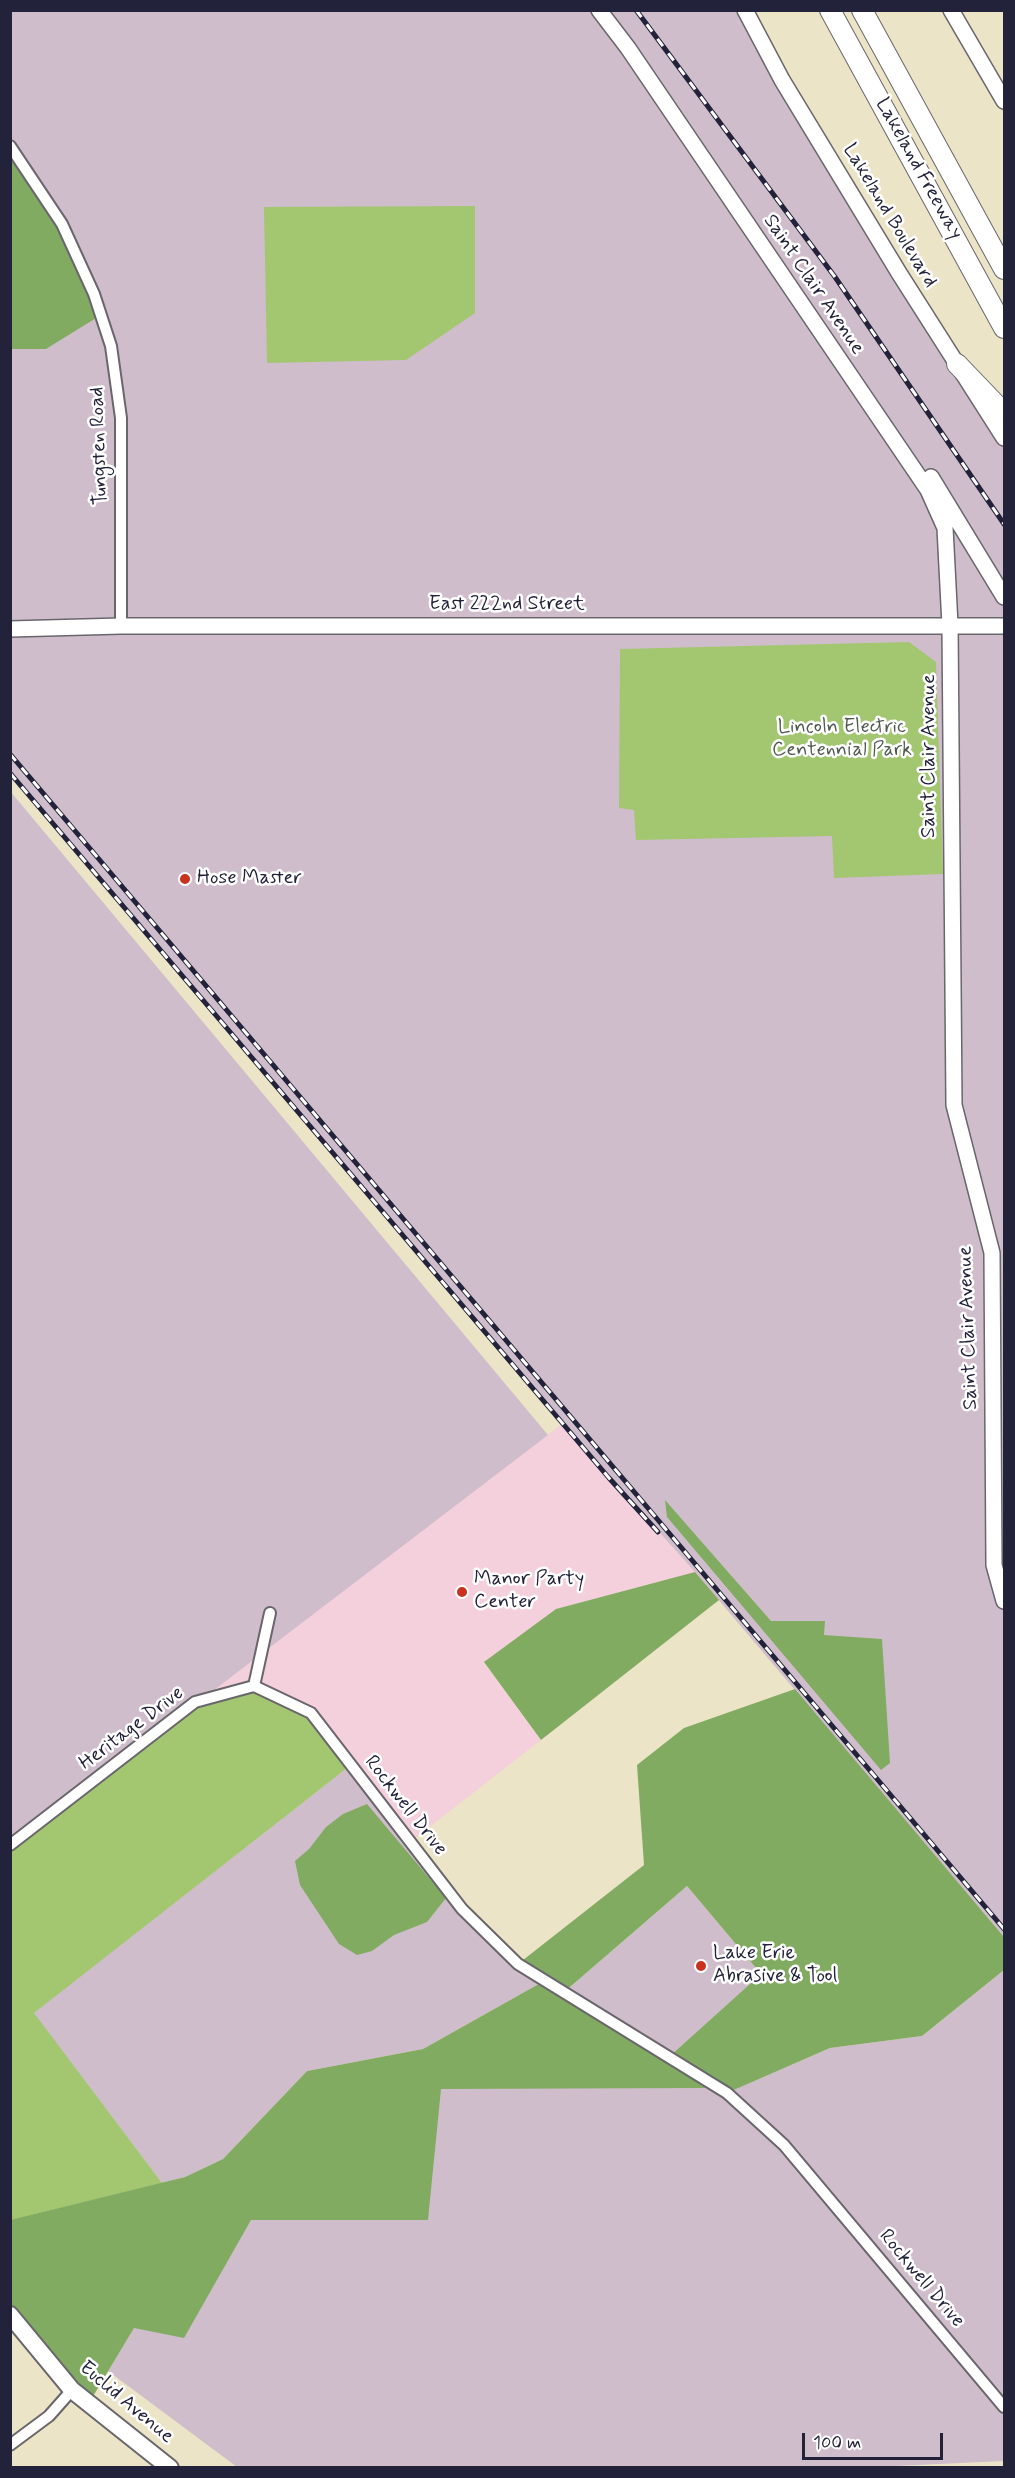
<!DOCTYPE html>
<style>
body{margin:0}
#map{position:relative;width:1015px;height:2478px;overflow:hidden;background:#ece4c6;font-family:Mynerve,sans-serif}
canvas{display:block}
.frame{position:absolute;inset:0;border:12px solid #22223b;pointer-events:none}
.scale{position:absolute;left:802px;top:2433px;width:141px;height:27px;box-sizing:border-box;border:3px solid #22223b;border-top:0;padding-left:8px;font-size:18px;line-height:21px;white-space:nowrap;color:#22223b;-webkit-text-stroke:4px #fff;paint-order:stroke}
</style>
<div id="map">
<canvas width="1015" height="2478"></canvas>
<div class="frame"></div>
<div class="scale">100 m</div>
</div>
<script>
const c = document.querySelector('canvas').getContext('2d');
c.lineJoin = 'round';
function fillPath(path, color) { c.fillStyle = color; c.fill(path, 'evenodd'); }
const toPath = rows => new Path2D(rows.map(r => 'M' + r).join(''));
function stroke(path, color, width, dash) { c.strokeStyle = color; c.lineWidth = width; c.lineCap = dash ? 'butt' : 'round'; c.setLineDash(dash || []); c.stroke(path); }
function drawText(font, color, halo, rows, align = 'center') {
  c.font = font + ' Mynerve,sans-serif'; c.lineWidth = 5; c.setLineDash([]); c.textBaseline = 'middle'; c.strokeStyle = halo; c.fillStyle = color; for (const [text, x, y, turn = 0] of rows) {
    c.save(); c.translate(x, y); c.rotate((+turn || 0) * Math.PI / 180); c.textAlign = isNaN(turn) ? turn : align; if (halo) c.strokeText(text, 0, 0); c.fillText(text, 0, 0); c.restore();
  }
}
fillPath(toPath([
 [562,1424,695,1572,556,1609,484,1663,541,1740,410,1842,311,1713,195,1702]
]), '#f4cfdc');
fillPath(toPath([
 [10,11,745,11,1004,438,1004,1937,695,1572,562,1424,11,773,11,349,46,349,11,146],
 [10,791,548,1435,11,1845,10,1845],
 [351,1765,462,1909,544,1981,423,2049,307,2071,223,2159,185,2177,162,2183,33,2013],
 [687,1886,761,1974,669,2058,563,1993],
 [1004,1970,1004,2407,809,2174,727,2093,830,2048,922,2036],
 [441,2088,705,2088,725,2094,807,2176,1004,2411,1004,2461,852,2468,237,2467,108,2371,205,2209]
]), '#d0bdcc');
fillPath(toPath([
 [475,206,475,313,406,360,267,363,264,207],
 [909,642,936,662,943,874,834,878,832,836,636,840,634,810,619,808,620,649],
 [254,1686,311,1713,351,1765,34,2013,162,2183,11,2220,11,1845,195,1702]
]), '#a3c670');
fillPath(toPath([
 [10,155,62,224,101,315,46,349,11,349],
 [665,1500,771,1621,825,1621,824,1635,882,1639,890,1763,881,1770,667,1517],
 [695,1572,719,1600,541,1740,484,1662,556,1609],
 [795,1689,1004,1937,1004,1970,922,2036,830,2048,727,2093,713,2084,705,2088,441,2089,428,2220,251,2220,184,2338,134,2328,89,2403,11,2315,10,2220,185,2177,223,2159,307,2071,423,2049,544,1981,518,1964,644,1865,637,1765,684,1728],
 [687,1886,761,1974,669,2057,563,1993],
 [367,1804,446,1898,427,1922,394,1935,372,1951,357,1955,339,1944,300,1885,295,1861,309,1849,326,1827,343,1814]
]), '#82ab62');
const street = toPath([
 [10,146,62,224,94,294,111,346,121,418,121,626],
 [254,1686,311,1713,462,1909,518,1964,727,2093,784,2145,1004,2407],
 [10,1845,195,1702,254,1686,270,1613],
 [10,2445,49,2416,72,2390]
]);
const secondary = toPath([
 [599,10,628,48,928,490,945,528,950,625,954,1105,992,1253,994,1565,1004,1601],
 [745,10,782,80,899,273,1004,438],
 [951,10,1004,101],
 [931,477,1004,597],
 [10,629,121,626,1004,626]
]);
const primary = toPath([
 [10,2315,72,2390,170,2468]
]);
const highway = toPath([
 [830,10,1004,328],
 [862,10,1004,269],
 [957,364,1004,413]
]);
stroke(street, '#69666c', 14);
stroke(secondary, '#69666c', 18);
stroke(primary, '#69666c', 20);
stroke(highway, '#69666c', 22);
stroke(street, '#fff', 10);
stroke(secondary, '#fff', 15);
stroke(primary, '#fff', 16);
stroke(highway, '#fff', 20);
const rail = toPath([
 [636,10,835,277,1004,524],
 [10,754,1004,1929],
 [10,773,609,1478,658,1532]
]);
stroke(rail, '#22223b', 5);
stroke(rail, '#fff', 3, [9]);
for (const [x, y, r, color] of [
 [185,879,6,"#c8321e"],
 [462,1592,6,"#c8321e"],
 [701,1966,6,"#c8321e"]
]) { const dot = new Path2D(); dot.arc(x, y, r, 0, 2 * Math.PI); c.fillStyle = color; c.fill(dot); stroke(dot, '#fff', 2); }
drawText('20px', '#22223b', '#fff', [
 ["Lakeland Freeway",918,169,61],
 ["Lakeland Boulevard",889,216,59],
 ["Saint Clair Avenue",813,285,56],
 ["Tungsten Road",100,446,-92],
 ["East 222nd Street",507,605],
 ["Saint Clair Avenue",930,756,-90],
 ["Saint Clair Avenue",969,1328,-92],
 ["Heritage Drive",132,1729,-37],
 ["Rockwell Drive",405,1806,52],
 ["Rockwell Drive",921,2279,50],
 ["Euclid Avenue",126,2403,40]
]);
drawText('20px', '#4f5b4e', '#fff', [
 ["Lincoln Electric",842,728],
 ["Centennial Park",842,751]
]);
drawText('20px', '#22223b', '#fff', [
 ["Hose Master",197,879],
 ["Manor Party",474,1580],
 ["Center",474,1603],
 ["Lake Erie",713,1954],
 ["Abrasive & Tool",713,1977]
], 'left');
</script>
